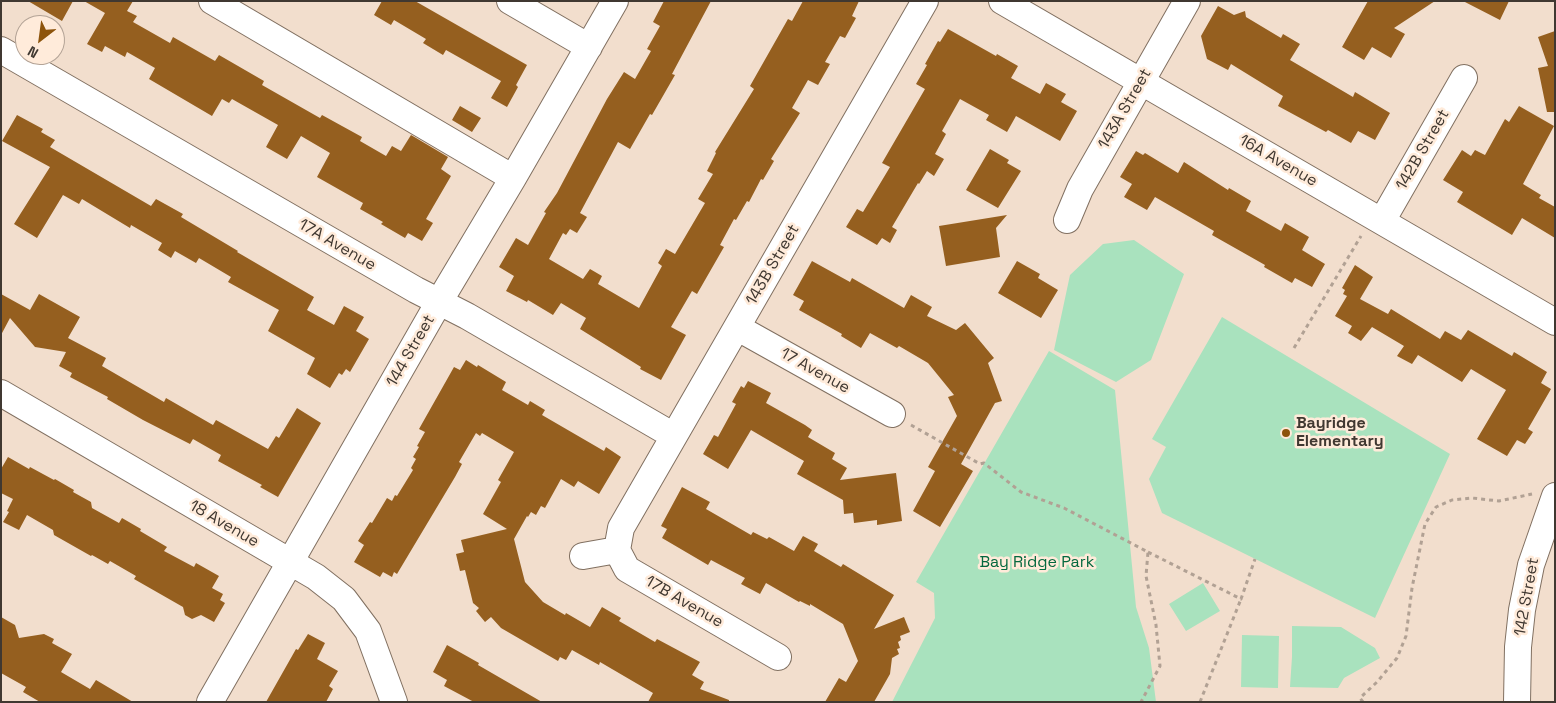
<!DOCTYPE html>
<style>
body{margin:0}
#map{position:relative;width:1556px;height:703px;overflow:hidden;background:#f2decd;font-family:"Space Grotesk",sans-serif}
canvas{display:block}
.frame{position:absolute;inset:0;border:2px solid #403831;pointer-events:none}
.north{position:absolute;left:15px;top:15px;width:50px;height:50px;box-sizing:border-box;background:#ffebda;border:1px solid #b3a396;border-radius:50%;rotate:210deg;font-size:14px;font-weight:700;line-height:20px;text-align:center;color:#403831}
.north::after{content:'';display:block;margin:auto;width:18px;height:22px;background:#8d540c;clip-path:polygon(50% 0,100% 100%,50% 72%,0 100%)}
</style>
<div id="map">
<canvas width="1556" height="703"></canvas>
<div class="frame"></div>
<div class="north">N</div>
</div>
<script>
const c = document.querySelector('canvas').getContext('2d');
c.lineJoin = 'round';
function fillPath(path, color) { c.fillStyle = color; c.fill(path, 'evenodd'); }
const toPath = rows => new Path2D(rows.map(r => 'M' + r).join(''));
function stroke(path, color, width, dash) { c.strokeStyle = color; c.lineWidth = width; c.lineCap = dash ? 'butt' : 'round'; c.setLineDash(dash || []); c.stroke(path); }
function drawText(font, color, halo, rows, align = 'center') {
  c.font = font + ' "Space Grotesk",sans-serif'; c.lineWidth = 5; c.setLineDash([]); c.textBaseline = 'middle'; c.strokeStyle = halo; c.fillStyle = color; for (const [text, x, y, turn = 0] of rows) {
    c.save(); c.translate(x, y); c.rotate((+turn || 0) * Math.PI / 180); c.textAlign = isNaN(turn) ? turn : align; if (halo) c.strokeText(text, 0, 0); c.fillText(text, 0, 0); c.restore();
  }
}
fillPath(toPath([
 [1134,240,1184,274,1151,360,1116,382,1054,350,1070,275,1103,244],
 [1222,317,1450,454,1375,618,1162,513,1149,479,1166,447,1152,439],
 [1049,351,1115,390,1136,607,1149,648,1156,702,892,702,935,618,934,593,916,582],
 [1203,583,1220,611,1186,631,1169,604],
 [1292,626,1341,627,1375,648,1380,658,1344,678,1338,688,1290,687,1292,657],
 [1242,635,1279,636,1278,688,1241,687]
]), '#a9e2be');
fillPath(toPath([
 [28,1,73,1,62,21],
 [84,1,133,1,127,11,137,16,133,22,170,43,173,37,215,61,219,55,264,81,262,85,320,118,322,115,362,137,360,141,386,156,392,146,401,151,411,135,448,157,441,169,451,176,426,219,433,223,422,241,408,233,405,238,381,224,383,222,360,209,363,203,317,177,330,153,301,136,287,159,266,147,278,125,232,99,229,103,222,99,212,116,149,79,155,68,127,52,125,57,105,46,102,52,87,44,105,13],
 [382,1,415,1,527,65,516,85,518,87,507,107,491,98,501,81,446,50,443,55,423,43,426,39,394,20,391,25,374,15],
 [664,1,711,1,672,74,675,75,652,115,650,114,630,149,618,142,580,213,587,217,577,233,570,229,566,235,563,233,549,259,583,279,590,269,602,276,598,284,639,308,662,266,658,263,666,249,675,254,705,203,698,199,713,174,707,171,716,153,715,152,754,89,750,86,788,19,792,21,803,1,859,1,852,16,856,18,845,38,840,36,825,62,830,64,818,85,808,80,792,108,800,113,771,159,774,161,763,180,761,179,749,202,747,201,736,220,734,219,720,245,724,247,697,294,692,291,671,327,686,335,661,380,640,369,641,367,580,329,586,318,561,303,553,315,528,300,527,302,506,291,514,276,499,267,516,238,528,245,546,213,544,212,557,193,607,99,624,72,635,79,651,51,647,49,660,26,653,22],
 [1368,1,1435,1,1394,28,1405,34,1391,58,1372,47,1364,60,1342,47],
 [1463,1,1509,1,1500,20],
 [1218,6,1234,15,1245,11,1246,17,1281,38,1283,34,1300,44,1290,60,1353,97,1355,92,1390,113,1375,140,1358,131,1351,143,1328,130,1326,132,1278,106,1283,96,1231,64,1228,70,1207,59,1201,36],
 [948,29,996,56,997,54,1018,66,1011,78,1040,94,1046,83,1066,94,1061,102,1077,111,1060,141,1016,116,1007,132,986,120,989,115,960,99,942,131,946,134,935,154,944,159,934,176,927,171,919,184,918,183,892,227,897,230,890,243,882,238,877,245,846,227,857,209,863,212,890,167,882,163,925,89,916,84,927,65,925,64,938,41,940,42],
 [1555,31,1555,112,1547,112,1538,68,1548,66,1538,37],
 [460,106,481,118,472,132,452,120],
 [1519,106,1554,126,1523,184,1541,195,1539,198,1555,207,1555,238,1522,218,1512,235,1457,202,1463,192,1443,180,1462,150,1471,156,1475,150,1485,155,1505,119,1509,122],
 [17,115,43,129,41,132,55,140,50,147,151,206,156,199,183,214,181,217,238,251,237,252,314,297,307,310,334,325,344,306,364,317,356,331,369,339,350,372,346,369,342,375,339,373,330,388,307,374,315,358,268,331,279,310,228,282,231,277,199,258,196,263,175,251,171,258,158,250,162,243,131,225,130,228,82,199,79,204,63,195,37,238,14,224,50,167,2,141],
 [990,149,1009,160,1007,163,1021,171,998,208,966,190],
 [1136,151,1143,155,1145,153,1178,173,1184,162,1228,190,1229,188,1251,201,1246,211,1281,231,1285,223,1309,237,1302,250,1325,264,1312,287,1295,278,1292,283,1264,267,1265,265,1212,235,1214,231,1155,197,1147,210,1124,197,1132,184,1120,177],
 [1007,215,996,228,1000,257,946,266,939,226],
 [812,261,850,282,852,278,904,308,911,295,932,307,927,316,956,330,965,323,994,358,988,363,1002,401,995,403,961,464,973,471,940,527,913,511,935,471,928,467,957,416,948,397,954,395,928,363,899,346,897,348,870,333,861,348,841,336,842,334,799,310,804,301,793,295],
 [1017,261,1040,274,1038,278,1058,290,1041,318,998,293],
 [1355,265,1373,277,1360,299,1388,314,1391,309,1440,339,1445,331,1461,340,1468,330,1512,356,1514,352,1547,372,1541,383,1551,389,1528,429,1533,432,1525,444,1517,440,1507,456,1477,439,1506,390,1471,369,1462,382,1418,355,1412,364,1397,356,1404,346,1372,327,1361,341,1348,333,1352,326,1335,316,1347,296,1343,294,1345,290,1342,288],
 [1,294,30,310,39,294,80,317,68,338,106,358,102,366,164,402,166,398,213,425,216,420,268,449,276,436,279,438,297,408,321,423,278,497,260,487,262,485,218,461,221,455,193,439,190,444,143,420,107,399,108,397,70,377,72,373,59,366,66,352,35,347,10,318,1,335],
 [466,360,477,367,478,365,506,382,502,390,528,405,530,401,545,410,542,415,604,451,606,447,621,457,599,494,578,481,574,487,561,479,545,508,541,506,536,515,531,512,528,517,527,516,514,539,525,582,543,602,565,615,566,613,590,627,602,607,621,618,619,621,655,642,657,639,700,662,692,675,704,682,700,689,729,700,729,702,648,702,653,693,600,662,599,665,572,650,566,660,560,657,558,661,501,628,491,617,485,622,476,611,479,608,473,603,465,570,460,571,456,554,464,552,461,540,507,529,483,514,501,482,498,480,514,452,482,433,480,436,476,433,459,462,462,464,455,477,397,574,394,572,392,577,383,572,380,577,354,562,364,545,358,541,370,522,372,523,387,498,392,501,395,495,397,496,413,470,411,468,416,459,413,457,419,447,417,446,425,432,419,429,454,367,460,370],
 [748,381,771,393,766,403,805,425,812,430,808,437,835,453,832,459,847,468,840,480,896,473,902,521,877,525,877,520,854,523,853,513,844,514,843,500,797,474,804,461,751,430,728,469,703,454,714,435,718,437,736,404,732,402,741,386,744,388],
 [8,457,29,469,30,467,54,480,55,479,74,490,73,492,91,502,92,508,119,523,122,518,141,529,140,531,167,547,164,551,194,567,196,563,219,576,212,588,223,594,220,600,225,603,214,622,201,615,192,619,185,615,183,607,134,579,136,576,110,561,108,564,92,555,91,556,54,535,53,530,27,515,19,530,3,522,9,512,7,511,13,499,1,493,1,469],
 [682,487,710,502,706,509,751,535,753,532,767,539,769,537,794,551,803,536,818,544,814,551,841,567,843,564,894,595,874,629,904,617,910,632,900,636,901,640,898,642,900,648,897,649,899,654,892,658,890,674,874,702,825,702,839,678,846,682,858,661,843,624,810,604,810,606,800,601,799,602,766,583,760,594,741,584,745,578,711,560,708,565,662,538,667,529,661,526],
 [1,617,15,625,19,638,44,634,54,639,52,643,72,654,61,672,90,689,96,680,133,702,40,702,23,692,26,687,1,673],
 [308,634,325,643,317,659,338,671,329,686,333,689,326,702,266,702,296,649,298,650],
 [447,645,479,663,478,665,542,702,474,702,444,686,447,680,433,672]
]), '#955f1f');
const minor = toPath([
 [212,1,513,178],
 [510,1,589,47],
 [1002,1,1555,322],
 [1,50,416,290,467,316,674,436],
 [1067,220,1080,189,1187,1],
 [1382,221,1464,78],
 [738,328,892,414],
 [1,393,316,577,344,599,368,631,394,702],
 [583,556,617,550],
 [778,657,627,569,617,550,621,528,925,1],
 [210,702,439,302,513,178,615,1],
 [1517,702,1518,647,1522,610,1531,565,1555,496]
]);
stroke(minor, '#817061', 28);
stroke(toPath([
 [1294,348,1361,236],
 [911,425,980,464,984,463,1021,492,1064,508,1148,552,1146,576,1156,625,1160,666,1141,702],
 [1148,552,1241,599,1255,559],
 [1200,702,1241,599],
 [1363,702,1360,698,1377,682,1397,658,1406,636,1412,588,1425,524,1436,507,1452,500,1472,498,1499,501,1532,494]
]), '#b1a194', 3, [4, 4]);
stroke(minor, '#fff', 26);
for (const [x, y, r, color] of [
 [1286,433,5,"#8d540c"]
]) { const dot = new Path2D(); dot.arc(x, y, r, 0, 2 * Math.PI); c.fillStyle = color; c.fill(dot); stroke(dot, '#ffebda', 2); }
drawText('16px', '#403831', '#ffebda', [
 ["143A Street",1125,109,-60],
 ["142B Street",1423,150,-60],
 ["16A Avenue",1278,161,30],
 ["17A Avenue",337,245,30],
 ["143B Street",773,265,-60],
 ["144 Street",411,351,-60],
 ["17 Avenue",815,371,29],
 ["18 Avenue",224,524,30],
 ["142 Street",1527,597,-80],
 ["17B Avenue",684,602,30]
]);
drawText('bold 16px', '#403831', '#ffebda', [
 ["Bayridge",1296,424],
 ["Elementary",1296,442]
], 'left');
drawText('16px', '#04683e', '#ffebda', [
 ["Bay Ridge Park",1037,563]
]);
</script>
